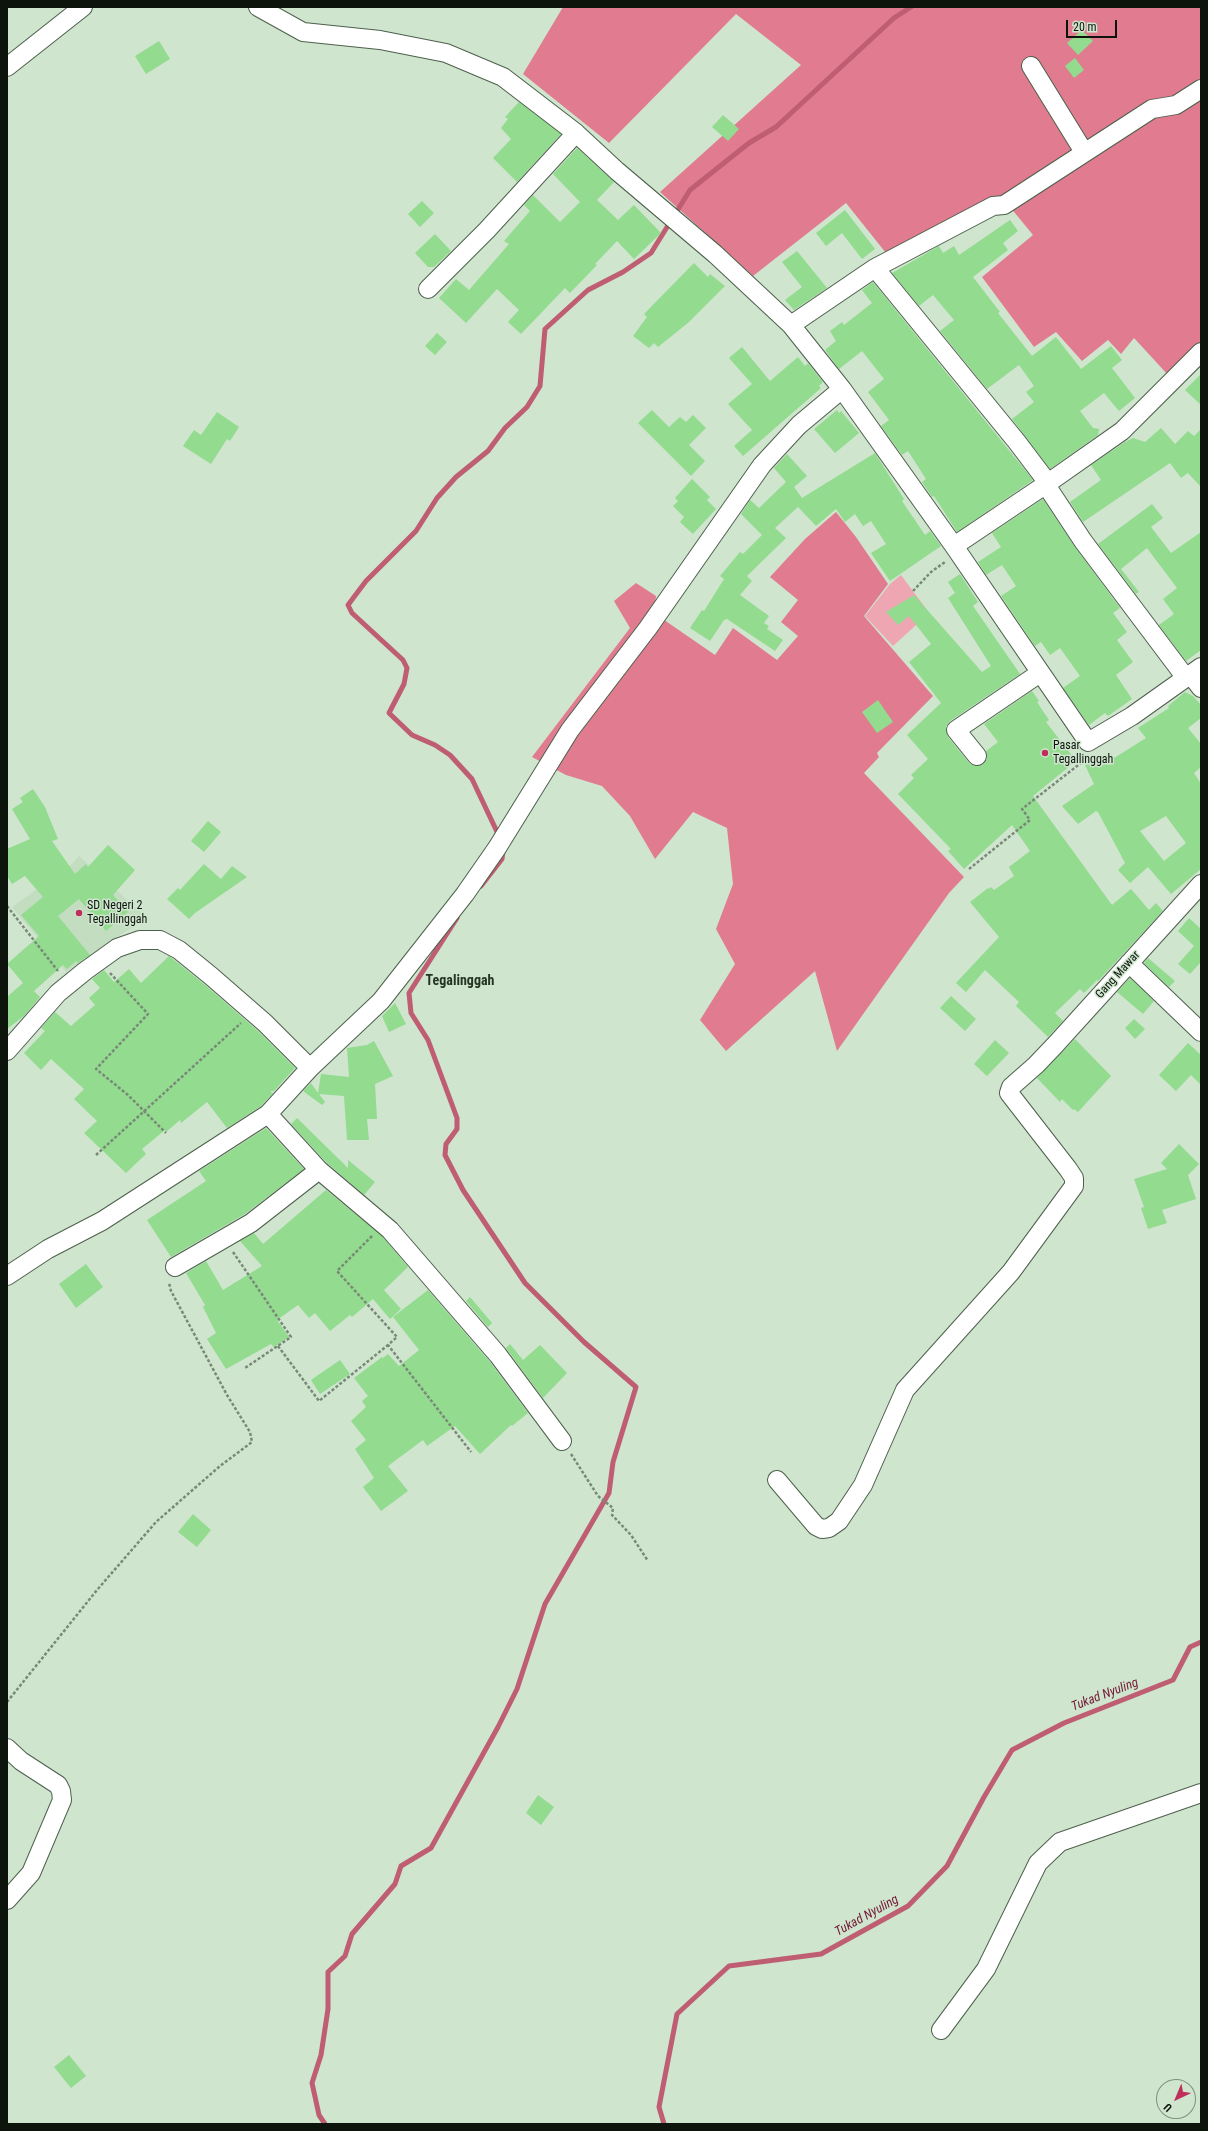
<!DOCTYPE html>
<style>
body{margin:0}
#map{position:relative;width:1208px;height:2131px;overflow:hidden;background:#cfe5ce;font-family:"Roboto Condensed",sans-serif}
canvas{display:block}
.frame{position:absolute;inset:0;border:8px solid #0c140c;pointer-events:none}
.north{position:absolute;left:1156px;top:2079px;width:40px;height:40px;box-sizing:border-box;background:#cfe5ce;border:1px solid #819180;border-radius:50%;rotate:224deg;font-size:11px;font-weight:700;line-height:16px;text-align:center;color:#0c140c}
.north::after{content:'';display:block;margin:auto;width:14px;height:18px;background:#be305b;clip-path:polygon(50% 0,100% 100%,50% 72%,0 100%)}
.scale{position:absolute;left:1066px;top:20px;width:51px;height:18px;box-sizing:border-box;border:2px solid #0c140c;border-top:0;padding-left:5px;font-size:12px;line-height:14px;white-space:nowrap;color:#0c140c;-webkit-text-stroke:3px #cfe5ce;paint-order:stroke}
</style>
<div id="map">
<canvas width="1208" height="2131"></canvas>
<div class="frame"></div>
<div class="north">U</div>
<div class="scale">20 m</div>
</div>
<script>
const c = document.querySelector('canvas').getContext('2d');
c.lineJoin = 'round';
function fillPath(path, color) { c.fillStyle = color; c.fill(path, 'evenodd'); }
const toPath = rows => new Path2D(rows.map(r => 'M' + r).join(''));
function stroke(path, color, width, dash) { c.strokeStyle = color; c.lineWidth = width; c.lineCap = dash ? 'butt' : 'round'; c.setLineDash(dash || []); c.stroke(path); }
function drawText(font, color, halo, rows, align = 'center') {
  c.font = font + ' "Roboto Condensed",sans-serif'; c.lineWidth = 3; c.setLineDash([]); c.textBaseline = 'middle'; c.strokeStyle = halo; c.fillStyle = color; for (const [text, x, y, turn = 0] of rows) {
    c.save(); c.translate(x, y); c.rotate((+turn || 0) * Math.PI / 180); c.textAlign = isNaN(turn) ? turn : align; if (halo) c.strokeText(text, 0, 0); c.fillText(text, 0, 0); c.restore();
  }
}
fillPath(toPath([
 [79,856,147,918,107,943,66,972,12,907,72,864]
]), '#c2ddc0');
fillPath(toPath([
 [901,575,927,610,926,616,893,646,865,616,890,584]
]), '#eea6b3');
fillPath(toPath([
 [563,7,1201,7,1201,342,1169,376,1134,338,1121,354,1108,340,1082,361,1056,332,1034,347,982,277,1033,235,1001,196,886,253,846,203,753,276,660,192,801,65,736,14,609,143,523,74],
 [836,512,856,537,888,584,864,616,933,696,877,753,879,757,864,773,964,877,949,893,837,1051,815,971,726,1051,700,1020,735,964,716,929,733,884,727,828,693,812,655,859,630,816,602,786,566,775,532,757,630,628,614,601,636,583,656,596,654,613,715,655,733,628,777,660,798,636,781,622,798,600,770,577,805,539]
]), '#e17b90');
stroke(toPath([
 [499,836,472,779,450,755,435,745,412,735,389,713,404,684,407,668,403,660,352,613,348,605,366,581,416,531,437,498,456,477,488,451,505,428,527,407,540,386,545,329,588,290,623,272,651,253,690,190,749,143,776,127,894,18,911,7],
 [481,886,502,859,503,851],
 [325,2124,319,2115,312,2083,321,2055,328,2009,328,1972,345,1956,352,1934,395,1884,401,1866,431,1848,498,1727,517,1689,545,1604,609,1493,613,1462,636,1387,584,1342,525,1283,463,1190,445,1155,446,1144,457,1129,457,1118,428,1040,411,1013,409,993,457,918],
 [664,2124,659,2107,677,2014,729,1966,821,1954,908,1906,947,1866,984,1797,1012,1750,1064,1723,1173,1680,1190,1647,1201,1642]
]), '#bf5d73', 5);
fillPath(toPath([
 [1082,30,1093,41,1078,55,1067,43],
 [159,41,170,59,146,74,135,56],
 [1075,58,1084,70,1074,78,1065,66],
 [519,102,561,134,517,182,493,158,511,139,501,128,508,119,505,117],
 [723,115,739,129,728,141,712,127],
 [577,148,614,182,597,200,618,220,634,205,661,233,634,259,617,241,595,264,597,265,570,293,565,288,521,334,508,322,519,310,497,289,466,323,439,298,456,279,469,290,509,244,504,241,530,211,524,205,533,195,560,222,580,202,553,174],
 [422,201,434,213,420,227,408,214],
 [845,210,875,249,862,259,842,233,826,246,816,233],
 [1010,220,1018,231,1003,243,1008,250,973,277,1000,312,998,313,1032,356,1056,337,1081,369,1111,346,1122,360,1112,368,1135,398,1119,411,1104,393,1080,411,1093,428,1099,429,1098,435,1050,469,1012,419,1034,402,1026,392,1034,386,1019,365,987,389,940,331,954,320,933,295,919,306,892,273,939,246,943,253,954,246,959,255],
 [435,234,451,251,434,267,428,267,415,253],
 [797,251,827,288,794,310,785,300,802,287,782,262],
 [694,263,708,277,710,274,725,286,689,322,658,347,654,343,649,348,633,336,647,317,644,314],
 [873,282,1033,480,957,532,934,496,932,497,922,482,926,479,908,451,902,455,881,426,889,420,868,392,884,379,862,351,839,369,825,350,836,341,830,331,842,322,844,325,872,303,862,290],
 [437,333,447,342,435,355,425,346],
 [742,347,770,381,798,357,805,366,808,363,823,382,819,386,821,388,743,456,734,446,752,430,728,404,752,384,729,358],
 [1201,374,1201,405,1185,390],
 [652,410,669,427,680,417,686,422,693,415,706,428,689,445,705,461,691,476,638,423],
 [837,410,839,413,841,411,859,433,835,453,814,429],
 [217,412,239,427,230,441,227,439,211,464,183,446,194,430,201,435],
 [1161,428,1175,444,1188,431,1194,436,1201,429,1201,487,1188,473,1181,478,1170,463,1083,522,1070,502,1101,480,1091,465,1125,442,1133,438,1145,442],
 [875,453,904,499,902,501,925,535,930,531,941,546,890,581,871,553,886,544,871,521,863,526,855,514,845,522,836,509,816,526,798,507,775,528,786,538,747,576,752,581,740,595,769,616,764,623,769,626,767,629,783,640,775,651,727,619,724,620,710,641,690,628,702,610,704,611,724,579,720,576,740,552,743,554,762,535,741,514,750,500,759,508,786,482,774,468,787,454,807,476,794,487,802,498],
 [692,479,710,497,707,500,716,509,693,534,680,522,684,517,673,506,678,501,675,498],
 [1043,499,1075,547,1120,608,1113,613,1127,632,1117,640,1133,662,1116,675,1132,699,1108,716,1105,713,1089,725,1063,688,1080,676,1060,648,1050,655,1041,642,1035,646,1001,596,1016,586,1002,565,986,575,978,562,1001,547,992,533],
 [1152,504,1163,518,1151,527,1171,553,1201,532,1201,650,1186,661,1159,625,1174,614,1163,599,1177,588,1147,548,1121,569,1139,592,1136,594,1098,544],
 [960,574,978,602,973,606,1020,674,950,721,946,726,948,737,969,763,974,766,983,764,987,759,986,751,998,742,984,724,1032,691,1039,701,1037,702,1049,720,1046,722,1076,761,1033,796,1112,905,1131,889,1149,910,1156,903,1163,911,1098,981,1097,980,1084,993,1080,989,1055,1013,1063,1021,1048,1037,1016,1006,1019,1002,985,970,966,992,956,983,999,937,970,902,988,888,989,889,991,887,994,890,1014,876,1009,867,1030,851,1012,825,964,869,948,851,951,849,898,794,914,778,911,775,928,759,907,735,941,703,909,662,931,644,909,616,898,625,886,612,914,595,982,672,991,666,948,598,955,593,948,582],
 [1185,692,1193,696,1201,705,1201,718,1188,728,1201,744,1201,767,1194,773,1201,784,1201,869,1171,894,1148,867,1130,883,1118,870,1125,863,1098,812,1096,811,1078,824,1062,806,1094,784,1085,765,1099,758,1103,765,1146,738,1138,728,1169,708,1168,706],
 [1166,816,1186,843,1164,861,1140,831],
 [878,700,893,722,877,733,862,712],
 [33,789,45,807,58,839,52,841,75,874,86,864,88,867,108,845,135,870,113,895,128,912,106,931,79,899,58,916,90,955,78,963,76,961,67,969,63,965,34,991,40,997,24,1016,7,1029,7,997,23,983,7,964,39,936,21,915,43,897,25,876,12,884,7,876,7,849,30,839,12,809,23,802,20,798],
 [208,821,221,832,204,852,191,841],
 [204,864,221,879,232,866,247,877,195,913,189,919,167,899,178,888,180,890],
 [1189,918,1201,929,1201,962,1190,974,1178,964,1194,946,1178,931],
 [169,956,204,984,258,1031,295,1068,274,1091,270,1091,273,1093,261,1106,227,1128,207,1102,181,1123,180,1120,166,1132,165,1130,142,1149,146,1154,126,1173,84,1133,97,1121,74,1099,84,1089,51,1059,41,1070,24,1053,45,1031,41,1028,55,1012,71,1026,95,1005,89,998,100,988,92,979,104,970,114,982,129,969,141,983],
 [1148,958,1175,981,1169,987,1144,963],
 [1130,978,1154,1001,1143,1014,1117,992],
 [951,996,976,1019,965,1031,940,1008],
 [395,1003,406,1024,389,1032,382,1016],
 [1134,1019,1145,1029,1135,1039,1125,1028],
 [1075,1039,1111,1076,1078,1112,1074,1109,1073,1110,1062,1099,1060,1102,1037,1078],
 [995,1040,1009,1053,987,1076,974,1064],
 [374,1041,393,1076,375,1084,377,1119,367,1119,369,1140,347,1140,344,1096,319,1094,325,1102,322,1105,303,1091,311,1083,318,1093,321,1074,349,1077,347,1048,367,1045],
 [1188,1043,1201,1055,1201,1085,1191,1075,1176,1091,1159,1075],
 [297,1118,348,1168,348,1160,375,1182,364,1195,326,1162,291,1124],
 [266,1128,304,1169,245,1214,171,1257,147,1220,206,1181,199,1171],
 [1179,1144,1199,1164,1188,1175,1196,1199,1162,1210,1167,1223,1148,1229,1141,1208,1144,1207,1134,1179,1167,1169,1161,1163],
 [326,1190,383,1237,408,1267,384,1290,401,1309,390,1319,373,1299,352,1317,350,1315,330,1331,315,1313,309,1318,298,1305,277,1320,289,1337,274,1347,271,1344,226,1369,207,1339,216,1333,203,1307,205,1305,186,1273,206,1261,223,1290,262,1266,240,1241,254,1233,263,1244],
 [86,1264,103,1287,76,1308,59,1284],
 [428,1290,490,1362,528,1413,512,1426,511,1425,480,1454,455,1426,427,1446,423,1440,388,1466,408,1491,381,1511,363,1487,374,1478,355,1449,366,1440,351,1421,366,1407,362,1401,368,1396,354,1378,382,1357,383,1358,388,1354,399,1366,419,1350,393,1317],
 [470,1297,492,1323,488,1327,466,1301],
 [510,1344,523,1360,540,1345,567,1373,543,1398,506,1348],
 [340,1360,350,1374,320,1394,311,1380],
 [193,1514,211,1530,197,1547,178,1532],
 [538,1795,554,1807,541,1825,526,1813],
 [69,2055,86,2076,71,2088,54,2067]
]), '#92db8f');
const minor = toPath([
 [258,7,303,32,380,40,446,53,503,77,576,133,617,171,715,254,791,325,842,389,954,546,1088,742,1132,716,1201,667],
 [1031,66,1084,152],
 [7,67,83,7],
 [875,268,1017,442,1048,483],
 [428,289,487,230,576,133],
 [791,325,875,268,993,206,1004,205,1152,109,1176,105,1201,89],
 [1046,485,1083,541,1186,678],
 [954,546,1048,483,1122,431,1201,352],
 [1190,674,1201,688],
 [977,756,956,730,1040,673],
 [1129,963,1201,1032],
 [7,1051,58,993,85,971,117,948,140,940,160,940,179,950,211,976,265,1023,310,1068,381,1001,465,894,497,848,570,730,648,628,762,465,799,425,842,389],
 [310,1068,268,1114,319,1170,390,1230,498,1355,562,1441],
 [175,1267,251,1223,319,1170],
 [7,1276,48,1249,102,1221,268,1114],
 [777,1480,816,1526,822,1529,829,1528,839,1521,863,1485,905,1390,1011,1272,1074,1186,1074,1178,1068,1169,1009,1093,1011,1087,1036,1065,1056,1044,1201,884],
 [7,1748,21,1761,58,1785,61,1791,62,1800,31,1873,7,1900],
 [941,2030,986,1969,1038,1863,1060,1842,1201,1793]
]);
stroke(minor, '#4d604c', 20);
stroke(toPath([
 [913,591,931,572,945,562],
 [969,869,1030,820,1022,809,1086,759],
 [7,906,58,971],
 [110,973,148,1014,96,1069,128,1095,166,1133],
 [96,1155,241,1023],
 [372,1236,337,1271,397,1337,388,1345,471,1452],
 [233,1252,291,1337,245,1368],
 [278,1346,319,1401,388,1345],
 [571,1454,598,1496,613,1508,612,1515,631,1535,648,1561],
 [7,1702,97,1590,156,1522,220,1466,252,1442,250,1432,227,1395,171,1291,169,1283]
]), '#798978', 2.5, [3, 2]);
stroke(minor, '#fff', 18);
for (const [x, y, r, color] of [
 [1045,753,4,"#be305b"],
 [79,913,4,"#be305b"]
]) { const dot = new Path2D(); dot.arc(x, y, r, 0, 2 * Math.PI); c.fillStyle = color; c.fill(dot); stroke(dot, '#cfe5ce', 1.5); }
drawText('12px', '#0c140c', '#cfe5ce', [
 ["Pasar",1053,746],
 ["Tegallinggah",1053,760],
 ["SD Negeri 2",87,906],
 ["Tegallinggah",87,920]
], 'left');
drawText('12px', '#0c140c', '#cfe5ce', [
 ["Gang Mawar",1118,975,-48]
]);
drawText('italic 13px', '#731734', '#cfe5ce', [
 ["Tukad Nyuling",1105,1695,-21],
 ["Tukad Nyuling",867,1916,-29]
]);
drawText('bold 14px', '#243523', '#cfe5ce', [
 ["Tegalinggah",460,981]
]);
</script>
